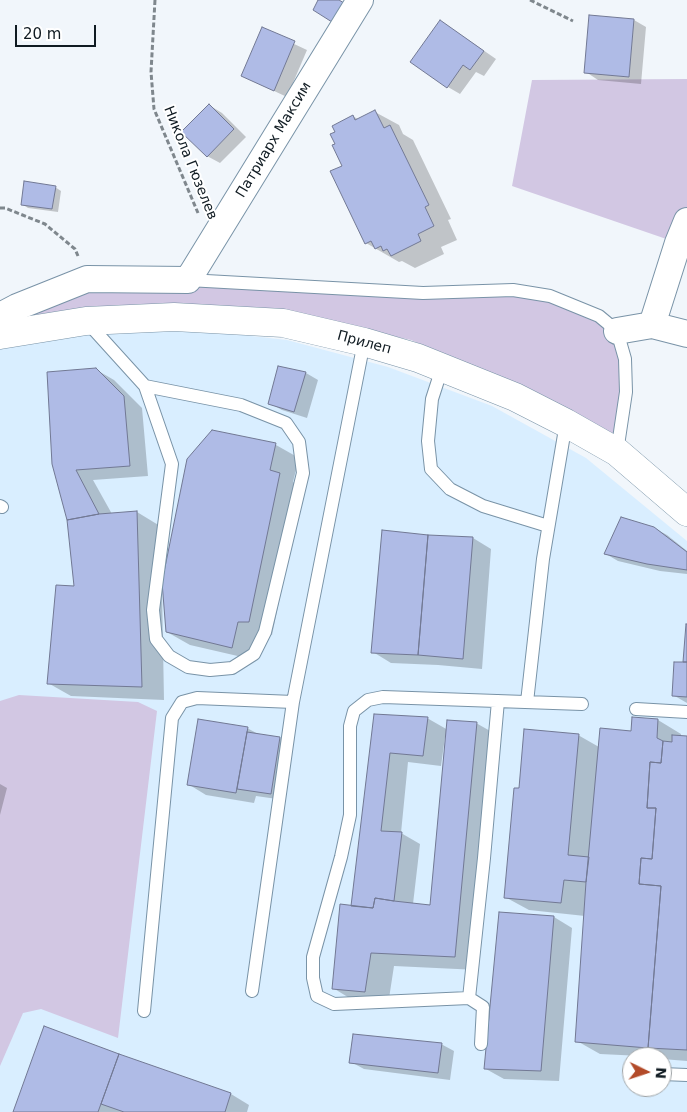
<!DOCTYPE html>
<meta charset="utf-8">
<style>
body{margin:0}
#map{position:relative;width:687px;height:1112px;overflow:hidden;background:#f1f6fb;font-family:"DejaVu Sans",sans-serif}
canvas{display:block}
.north{position:absolute;left:622px;top:1047px;width:50px;height:50px;box-sizing:border-box;background:#fff;border:1px solid #9fa4a7;border-radius:50%;rotate:94deg;font-size:14px;font-weight:700;line-height:20px;text-align:center;color:#101b22}
.north::after{content:'';display:block;margin:auto;width:18px;height:22px;background:#b34b29;clip-path:polygon(50% 0,100% 100%,50% 72%,0 100%)}
.scale{position:absolute;left:15px;top:25px;width:81px;height:22px;box-sizing:border-box;border:2px solid #101b22;border-top:0;padding-left:6px;font-size:15px;line-height:18px;white-space:nowrap;color:#101b22;-webkit-text-stroke:4px #fff;paint-order:stroke}
</style>
<div id="map">
<canvas width="687" height="1112"></canvas>
<div class="north">N</div>
<div class="scale">20 m</div>
</div>
<script>
const c = document.querySelector('canvas').getContext('2d');
c.lineJoin = 'round';
function fillPath(path, color) { c.fillStyle = color; c.fill(path, 'evenodd'); }
const toPath = rows => new Path2D(rows.map(r => 'M' + r).join(''));
function stroke(path, color, width, dash) { c.strokeStyle = color; c.lineWidth = width; c.lineCap = dash ? 'butt' : 'round'; c.setLineDash(dash || []); c.stroke(path); }
function drawText(font, color, halo, rows, align = 'center') {
  c.font = font + ' "DejaVu Sans",sans-serif'; c.lineWidth = 4; c.setLineDash([]); c.textBaseline = 'middle'; c.strokeStyle = halo; c.fillStyle = color; for (const [text, x, y, turn = 0] of rows) {
    c.save(); c.translate(x, y); c.rotate((+turn || 0) * Math.PI / 180); c.textAlign = isNaN(turn) ? turn : align; if (halo) c.strokeText(text, 0, 0); c.fillText(text, 0, 0); c.restore();
  }
}
fillPath(toPath([
 [198,330,287,340,388,367,492,406,586,458,687,541,687,1112,0,1112,0,349,16,344,100,331],
 [632,1057,662,1057,662,1087,632,1087]
]), '#d9eeff');
fillPath(toPath([
 [687,79,687,221,678,243,512,186,532,80],
 [87,279,513,290,599,316,625,359,620,438,541,397,411,340,364,330,14,323],
 [19,695,138,702,157,711,118,1038,41,1009,23,1013,0,1066,0,701]
]), '#d2c7e3');
fillPath(toPath([
 [634,20,646,27,641,84,598,80,586,72],
 [441,21,496,59,484,76,476,72,460,94,448,87],
 [262,29,307,50,287,97,242,76],
 [209,105,222,113,246,137,220,163,207,156],
 [375,112,399,125,403,134,413,140,451,219,448,220,457,240,441,247,444,254,415,268,402,261,399,262,366,243,337,144,353,116,359,120],
 [55,187,61,191,58,212,28,208,22,204],
 [95,369,114,380,142,408,148,476,93,480,112,514,137,512,160,526,162,585,212,432,276,445,299,458,293,482,303,488,272,635,261,635,255,660,190,645,167,632,164,590,162,590,164,700,71,696,48,683,76,588,68,520,53,464],
 [306,373,318,380,307,418,282,410,269,403],
 [654,528,667,535,687,551,687,574,660,571,618,561,606,554],
 [428,536,473,538,491,549,482,669,438,665,391,663,373,652],
 [687,625,687,703,673,695,685,664],
 [375,715,427,718,448,730,476,723,499,736,478,970,394,966,388,1005,356,1002,333,988,352,907],
 [445,737,447,737,431,906,413,904,420,844,401,833,408,762,441,766],
 [658,720,681,734,681,737,687,737,687,1061,662,1059,662,1057,600,1054,577,1041,585,916,529,910,505,897,520,789,578,735,599,747],
 [247,728,260,735,280,738,292,746,284,800,256,796,254,803,206,795,188,784],
 [0,784,7,788,0,815],
 [554,917,572,928,559,1081,504,1079,486,1069],
 [441,1044,454,1051,450,1080,364,1069,351,1062],
 [118,1055,231,1094,249,1105,247,1112,14,1112]
]), '#0003');
const building = toPath([
 [318,0,339,0,344,3,332,22,313,10,318,0],
 [589,15,634,19,629,77,584,73,589,15],
 [440,20,484,51,470,70,463,65,447,88,410,62,440,20],
 [262,27,295,41,274,91,241,76,262,27],
 [209,104,234,129,207,157,181,132,209,104],
 [375,110,384,128,390,125,429,205,425,207,434,226,418,234,421,241,391,256,387,249,383,251,381,246,375,249,371,241,365,244,330,171,342,166,332,145,335,144,330,134,335,132,332,126,353,115,355,120,375,110],
 [24,181,56,186,52,209,21,205,24,181],
 [278,366,306,372,294,412,268,404,278,366],
 [96,368,124,396,130,466,76,470,99,514,67,520,52,464,47,372,96,368],
 [212,430,276,443,270,470,280,473,249,622,238,622,232,648,166,632,162,582,187,459,212,430],
 [137,511,142,687,47,684,56,585,74,586,67,520,99,514,137,511],
 [621,517,654,527,687,552,687,570,647,564,604,554,621,517],
 [382,530,428,535,418,655,371,653,382,530],
 [428,535,473,537,463,659,418,655,428,535],
 [686,624,687,624,687,662,683,662,686,624],
 [674,662,687,662,687,697,672,696,674,662],
 [374,714,428,717,423,756,390,753,381,831,402,832,394,901,375,898,373,908,351,906,374,714],
 [632,717,658,719,657,738,663,741,661,763,650,762,647,808,656,808,652,859,641,858,639,884,661,886,648,1048,575,1042,586,882,600,728,631,731,632,717],
 [198,719,248,727,236,793,187,785,198,719],
 [447,720,477,722,455,957,371,953,365,992,332,989,340,904,373,908,375,898,394,901,430,905,447,720],
 [524,729,579,734,568,855,589,857,586,882,564,880,561,903,504,898,514,788,519,788,524,729],
 [247,732,280,737,271,794,237,789,247,732],
 [672,735,687,736,687,1050,648,1048,661,886,639,884,641,858,652,859,656,808,647,808,650,762,661,763,663,741,672,742,672,735],
 [499,912,554,916,541,1071,484,1069,499,912],
 [44,1026,119,1054,98,1112,13,1112,44,1026],
 [353,1034,442,1043,438,1073,349,1063,353,1034],
 [119,1054,231,1093,225,1112,124,1112,101,1104,119,1054]
]);
fillPath(building, '#afbbe6');
stroke(building, '#727994', 1);
const service = toPath([
 [188,280,423,293,513,290,550,296,599,316,617,331,625,359,626,392,617,452],
 [87,322,145,386,241,405,286,423,299,442,303,473,265,632,254,654,232,668,210,670,188,667,169,656,156,639,153,610,172,464,145,386],
 [442,368,432,399,428,441,431,469,450,489,483,506,548,526],
 [0,506,2,507],
 [293,702,364,342],
 [527,702,543,559,566,423],
 [636,709,687,712],
 [469,998,334,1004,317,996,313,978,313,957,341,857,350,815,350,726,354,711,368,700,383,697,582,704],
 [144,1011,172,718,182,702,197,698,293,702,252,991],
 [481,1044,483,1007,469,998,484,858,498,701],
 [630,1073,632,1073],
 [662,1074,687,1075]
]);
const minor = toPath([
 [0,316,17,307,87,279,188,280,360,0],
 [652,325,678,243,687,221],
 [617,331,652,325,687,334]
]);
const tertiary = toPath([
 [0,335,86,321,174,317,283,323,364,342,418,358,515,397,566,423,617,452,687,512]
]);
stroke(service, '#7993a7', 14);
stroke(minor, '#7993a7', 28);
stroke(tertiary, '#7993a7', 29);
stroke(toPath([
 [155,0,151,72,154,109,198,213],
 [530,0,573,21],
 [0,208,5,208,45,224,75,249,78,256]
]), '#7f878d', 3, [5, 2.5]);
stroke(service, '#fff', 12);
stroke(minor, '#fff', 26);
stroke(tertiary, '#fff', 28);
drawText('14px', '#101b22', '#fff', [
 ["Патриарх Максим",274,140,-59],
 ["Никола Гюзелев",190,163,68],
 ["Прилеп",364,343,15]
]);
</script>
